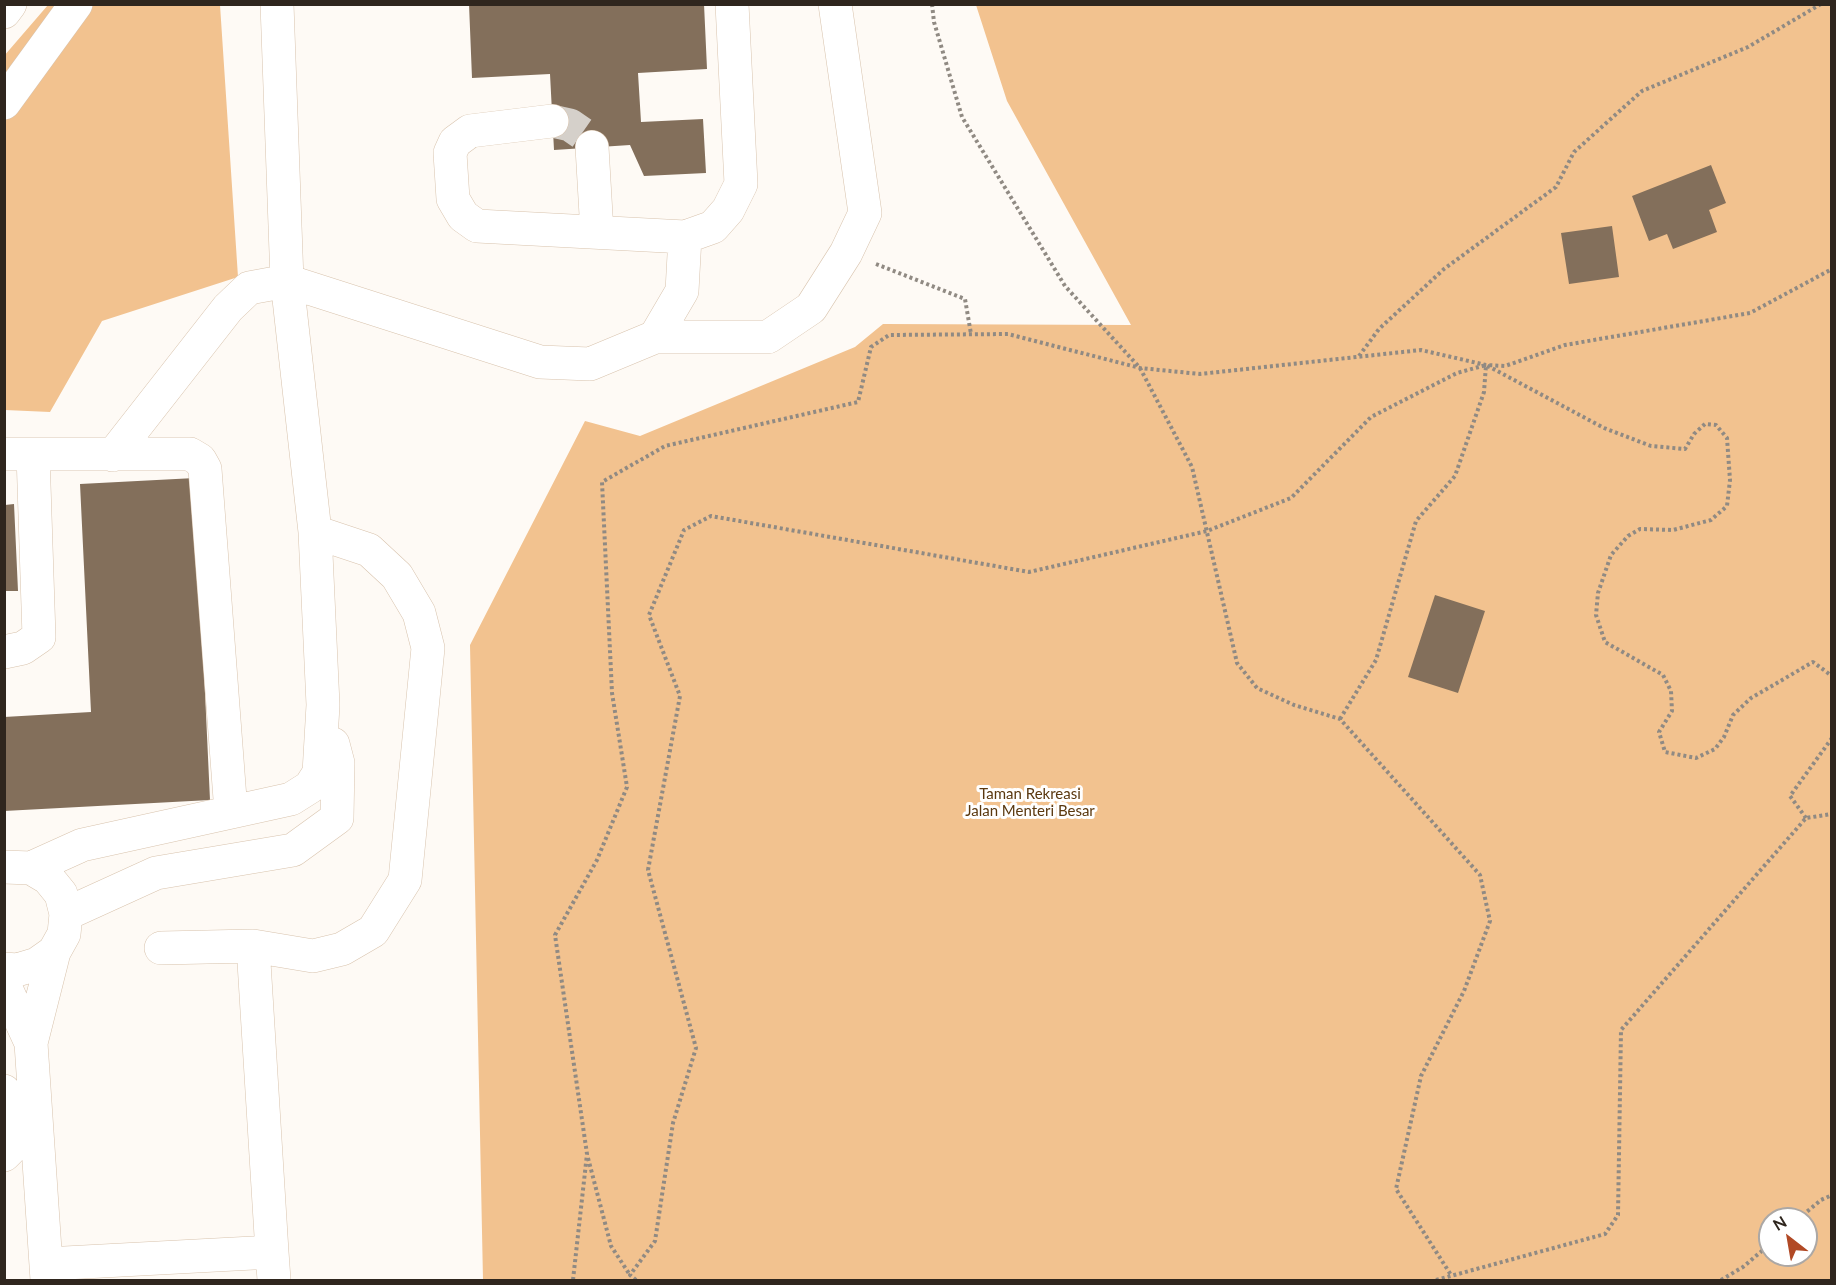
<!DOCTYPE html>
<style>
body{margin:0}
#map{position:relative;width:1836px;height:1285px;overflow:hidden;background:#fefaf5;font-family:Lato,sans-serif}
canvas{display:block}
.frame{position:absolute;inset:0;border:6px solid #2f261e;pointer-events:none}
.north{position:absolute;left:1758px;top:1207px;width:60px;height:60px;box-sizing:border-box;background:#fff;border:2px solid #aca8a5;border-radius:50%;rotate:329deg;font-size:16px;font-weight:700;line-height:24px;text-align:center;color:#2f261e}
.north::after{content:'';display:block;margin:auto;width:21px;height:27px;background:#b14925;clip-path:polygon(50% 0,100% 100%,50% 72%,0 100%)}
</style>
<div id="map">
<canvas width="1836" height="1285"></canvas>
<div class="frame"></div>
<div class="north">N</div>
</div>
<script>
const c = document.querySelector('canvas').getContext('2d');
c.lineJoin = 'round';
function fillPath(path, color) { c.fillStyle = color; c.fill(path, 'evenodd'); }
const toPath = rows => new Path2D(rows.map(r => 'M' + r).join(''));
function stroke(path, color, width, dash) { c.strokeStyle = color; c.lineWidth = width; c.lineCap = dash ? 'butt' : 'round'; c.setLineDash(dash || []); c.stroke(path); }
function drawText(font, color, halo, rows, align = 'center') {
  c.font = font + ' Lato,sans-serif'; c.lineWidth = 6; c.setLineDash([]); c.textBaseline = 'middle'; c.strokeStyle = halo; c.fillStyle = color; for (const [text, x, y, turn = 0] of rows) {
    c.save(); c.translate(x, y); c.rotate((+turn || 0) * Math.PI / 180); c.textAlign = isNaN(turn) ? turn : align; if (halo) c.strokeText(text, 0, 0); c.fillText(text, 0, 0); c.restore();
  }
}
fillPath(toPath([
 [48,5,220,5,238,277,102,321,50,412,5,410,4,56],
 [976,5,1831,5,1831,1280,483,1280,470,645,585,421,640,436,855,347,883,324,1131,325,1007,101],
 [1770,1219,1806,1219,1806,1255,1770,1255]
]), '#f2c28f');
fillPath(toPath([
 [469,4,704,4,707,69,638,73,641,122,703,119,706,173,644,176,630,145,554,150,550,74,472,78],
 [1711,165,1726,203,1709,210,1717,232,1673,249,1667,234,1649,241,1632,196],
 [1612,226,1619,277,1569,284,1561,233],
 [195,478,210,800,4,811,4,717,91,712,80,484],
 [14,504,18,591,5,591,5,505],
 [1435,595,1485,611,1458,693,1408,677]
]), '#836f5b');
stroke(toPath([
 [552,121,570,125,583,134,592,147]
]), '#d5d0ca', 33, [33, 16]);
const minor = toPath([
 [4,12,10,4],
 [4,103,76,4],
 [552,121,470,131,455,142,450,153,453,199,463,216,477,226,685,237],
 [592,147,597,232],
 [655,337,768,337,811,308,846,253,865,213,835,4],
 [4,454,190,454,200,460,205,469,231,812],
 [113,455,228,308,249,288,287,281,540,362,590,364,655,337,682,291,685,237,713,227,728,210,741,184,732,4],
 [4,652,23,648,39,637,33,454],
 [4,867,31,868,48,878,61,894,66,914,64,934,54,952,37,964,17,970,4,969],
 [31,868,82,845,291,799,310,787,319,773,323,705,315,532,287,281,277,4],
 [66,914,156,873,293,850,337,818,338,763,333,744],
 [253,946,313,956,342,949,373,931,405,880,428,648,419,613,397,576,369,550,315,532],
 [4,984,31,1043],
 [4,1091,10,1149,4,1155],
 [272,1252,274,1280],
 [46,1264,272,1252,253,946,161,948],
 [47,1280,31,1043,54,952]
]);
stroke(minor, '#d8c3ad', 34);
stroke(toPath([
 [932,4,934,22,962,117,1065,286,1140,368,1192,467,1237,663,1257,688,1294,705,1340,719,1480,875,1490,921,1464,991,1421,1076,1396,1189,1451,1275],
 [876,264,965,299,971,334],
 [1359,356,1379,329,1444,269,1556,187,1574,152,1642,91,1748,47,1821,4],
 [1340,719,1376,660,1416,521,1455,476,1484,392,1486,365],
 [1806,818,1790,796,1832,738],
 [588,1158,611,1246,630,1275],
 [1798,1219,1821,1200,1832,1195],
 [573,1280,587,1154,555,935,597,860,627,787,612,693,602,482,665,446,858,402,871,347,889,335,1008,334,1140,368,1200,374,1421,350,1486,365,1505,366,1565,345,1750,313,1832,269],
 [636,1280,630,1275,655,1241,673,1123,696,1048,648,870,680,696,649,615,684,530,711,516,1029,572,1207,531,1291,498,1371,417,1457,373,1486,365,1604,428,1651,446,1685,449,1694,434,1705,424,1716,425,1727,438,1730,480,1727,506,1711,520,1673,530,1640,529,1628,536,1611,555,1598,593,1596,615,1605,642,1663,675,1671,691,1672,711,1659,732,1665,752,1696,758,1715,749,1724,737,1733,715,1751,698,1813,662,1832,676],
 [1436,1280,1605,1234,1618,1215,1621,1030,1806,818,1832,814],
 [1721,1280,1743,1267,1770,1244]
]), '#908a83', 4, [3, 3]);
stroke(minor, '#fff', 33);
drawText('15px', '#5a380f', '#fff', [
 ["Taman Rekreasi",1030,794],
 ["Jalan Menteri Besar",1030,811]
]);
</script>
